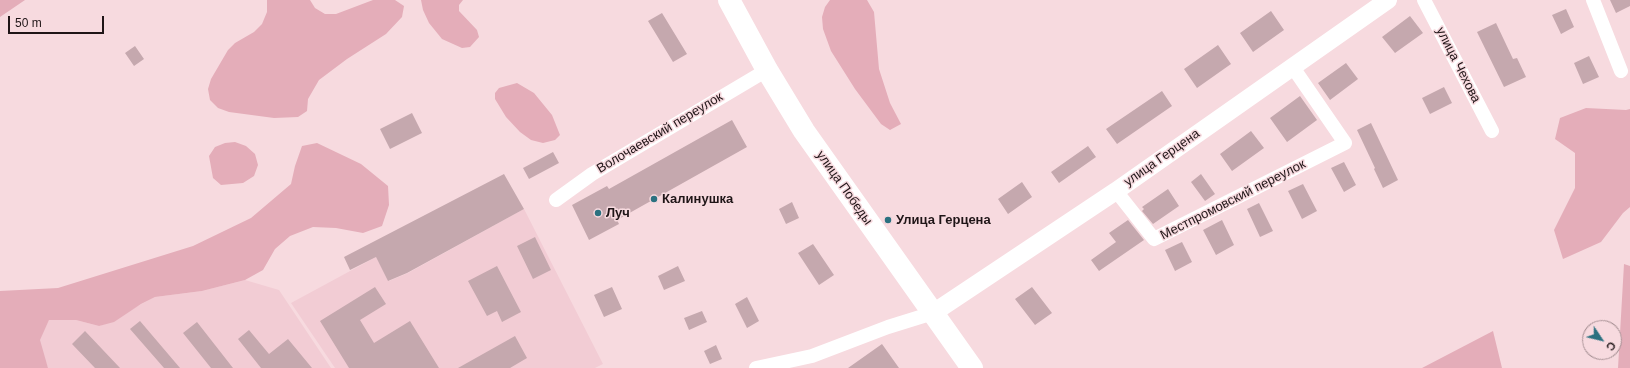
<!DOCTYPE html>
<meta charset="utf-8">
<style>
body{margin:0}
#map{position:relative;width:1630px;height:368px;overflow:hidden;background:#f7dadf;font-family:Helvetica,sans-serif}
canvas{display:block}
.north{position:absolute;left:1582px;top:320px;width:40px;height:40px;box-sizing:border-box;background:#f7dadf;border:1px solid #a18b8f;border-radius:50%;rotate:125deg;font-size:11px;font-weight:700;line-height:16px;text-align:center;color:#1f1517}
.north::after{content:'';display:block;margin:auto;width:14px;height:18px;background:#2b7180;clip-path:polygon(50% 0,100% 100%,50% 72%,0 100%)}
.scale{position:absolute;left:8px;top:16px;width:96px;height:18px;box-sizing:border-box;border:2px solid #1f1517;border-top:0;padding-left:5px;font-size:12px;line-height:14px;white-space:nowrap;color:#1f1517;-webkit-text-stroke:3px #f7dadf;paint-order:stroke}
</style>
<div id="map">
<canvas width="1630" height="368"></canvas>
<div class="north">С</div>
<div class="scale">50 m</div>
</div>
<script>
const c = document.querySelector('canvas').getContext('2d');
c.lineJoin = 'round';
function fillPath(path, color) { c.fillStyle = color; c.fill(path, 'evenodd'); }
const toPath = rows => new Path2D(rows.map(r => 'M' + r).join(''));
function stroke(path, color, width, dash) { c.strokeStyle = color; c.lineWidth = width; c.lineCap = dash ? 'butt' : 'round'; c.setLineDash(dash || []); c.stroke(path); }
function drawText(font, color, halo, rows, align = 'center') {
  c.font = font + ' Helvetica,sans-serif'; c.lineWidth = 3; c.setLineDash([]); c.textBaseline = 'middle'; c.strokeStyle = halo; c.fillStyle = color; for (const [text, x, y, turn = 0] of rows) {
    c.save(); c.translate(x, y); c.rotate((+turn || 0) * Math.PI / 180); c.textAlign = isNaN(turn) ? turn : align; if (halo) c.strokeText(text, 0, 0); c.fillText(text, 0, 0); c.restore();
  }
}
fillPath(toPath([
 [524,209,603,364,595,368,335,368,291,303,376,257,389,281,408,273],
 [245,280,279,290,331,368,48,368,45,360,39,340,49,320,76,320,99,326,155,297,202,291]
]), '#f2ccd4');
fillPath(toPath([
 [0,0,25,0,0,17],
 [267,0,310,0,315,8,325,14,336,14,373,0,395,0,404,6,402,17,386,34,347,59,319,80,308,99,307,111,298,117,274,118,229,112,218,108,210,100,208,89,211,79,228,50,235,43,254,32,262,24,267,12],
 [421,0,463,0,459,5,459,11,477,30,479,37,470,47,462,48,442,39,429,23,423,10],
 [830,0,867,0,874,12,879,69,890,103,901,124,890,130,881,124,855,89,831,51,823,29,822,17,825,7],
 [517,83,534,93,552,115,560,135,555,140,543,143,531,140,520,132,506,117,495,99,495,93,499,88],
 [1586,108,1626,110,1630,109,1630,207,1623,213,1601,242,1563,259,1554,230,1575,188,1575,153,1555,139,1560,118],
 [235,142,246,146,255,154,258,165,254,176,243,183,221,185,213,178,209,156,215,147,225,143],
 [317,143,361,164,388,186,389,205,382,226,363,233,336,228,313,227,290,236,275,249,263,270,245,280,202,291,155,297,141,304,114,322,99,326,76,320,49,320,40,340,48,368,0,368,0,291,58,288,193,246,251,218,291,184,295,166,302,146],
 [1624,264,1630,266,1630,368,1618,368],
 [1493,331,1502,368,1422,368]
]), '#e4adb9');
fillPath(toPath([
 [1610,0,1630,0,1630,6,1616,13],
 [1566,9,1574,27,1561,34,1552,15],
 [1271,11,1284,30,1253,52,1240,33],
 [662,13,687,54,673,62,648,21],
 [1410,16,1423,33,1395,53,1382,37],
 [1496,23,1513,59,1517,58,1526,77,1504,87,1477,32],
 [1218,45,1231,64,1197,88,1184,69],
 [135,46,144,59,134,66,125,53],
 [1589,56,1599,77,1583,84,1574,63],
 [1346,63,1358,79,1330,100,1318,83],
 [1444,87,1452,103,1430,114,1422,98],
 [1162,91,1172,106,1117,144,1106,129],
 [1300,96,1317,120,1287,142,1270,118],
 [412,113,422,133,390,149,380,129],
 [732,120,747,147,617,220,619,224,589,240,572,205,607,186,609,189],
 [1371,123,1398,180,1383,188,1374,169,1375,168,1357,130],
 [1251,131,1264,148,1232,171,1220,154],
 [1088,146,1096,157,1059,183,1051,172],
 [553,152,559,163,529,179,523,168],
 [1344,162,1356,185,1344,192,1331,168],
 [504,174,524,209,407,273,388,281,376,257,350,270,344,257],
 [1201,174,1215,194,1205,201,1191,182],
 [1022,182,1032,197,1008,214,998,199],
 [1303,184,1317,211,1302,219,1288,191],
 [1168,189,1179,206,1153,224,1142,211,1144,209,1142,207],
 [792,202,799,218,786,224,779,209],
 [1259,203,1273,231,1260,237,1247,209],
 [1128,220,1144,240,1099,271,1091,260,1116,242,1109,233],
 [1222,220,1234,245,1216,255,1203,230],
 [535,237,551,270,533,279,517,246],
 [1182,242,1192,262,1175,271,1165,250],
 [813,244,834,275,819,285,798,253],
 [497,266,521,312,502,322,497,311,487,316,468,281],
 [678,266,685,281,664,290,658,276],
 [375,287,386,304,360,320,374,343,410,321,439,368,349,368,320,321],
 [612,287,622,309,604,317,594,295],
 [1032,287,1052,313,1035,325,1015,299],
 [747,297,759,321,747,328,735,304],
 [702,311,707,322,689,330,684,318],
 [140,321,180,368,164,368,130,329],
 [197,322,233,368,211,368,183,333],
 [249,330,269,354,288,339,312,368,261,368,238,339],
 [85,331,120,368,95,368,72,344],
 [515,336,527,358,510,368,458,368],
 [882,344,899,368,848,368],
 [716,345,722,359,710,364,704,351]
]), '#c5a8ae');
stroke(toPath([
 [1424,0,1492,131],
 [1593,0,1621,71],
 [1116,191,1154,239,1345,143,1292,66],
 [556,200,592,174,767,70],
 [756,368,812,356,888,327,933,313]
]), '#fff', 14);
stroke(toPath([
 [933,313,1116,191,1388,0]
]), '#fff', 18);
stroke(toPath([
 [729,0,767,70,804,131,972,368]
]), '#fff', 22);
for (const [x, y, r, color] of [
 [654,199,4,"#2b7180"],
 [598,213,4,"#2b7180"],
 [888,220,4,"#2b7180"]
]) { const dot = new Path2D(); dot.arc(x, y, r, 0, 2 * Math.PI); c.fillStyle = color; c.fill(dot); stroke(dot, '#f7dadf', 1.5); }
drawText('13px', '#1f1517', '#f7dadf', [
 ["улица Чехова",1458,65,63],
 ["Волочаевский переулок",660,133,-31],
 ["улица Герцена",1162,158,-35],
 ["улица Победы",844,188,55],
 ["Местпромовский переулок",1233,200,-27]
]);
drawText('bold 13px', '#1f1517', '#f7dadf', [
 ["Калинушка",662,199],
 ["Луч",606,213],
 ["Улица Герцена",896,220]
], 'left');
</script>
